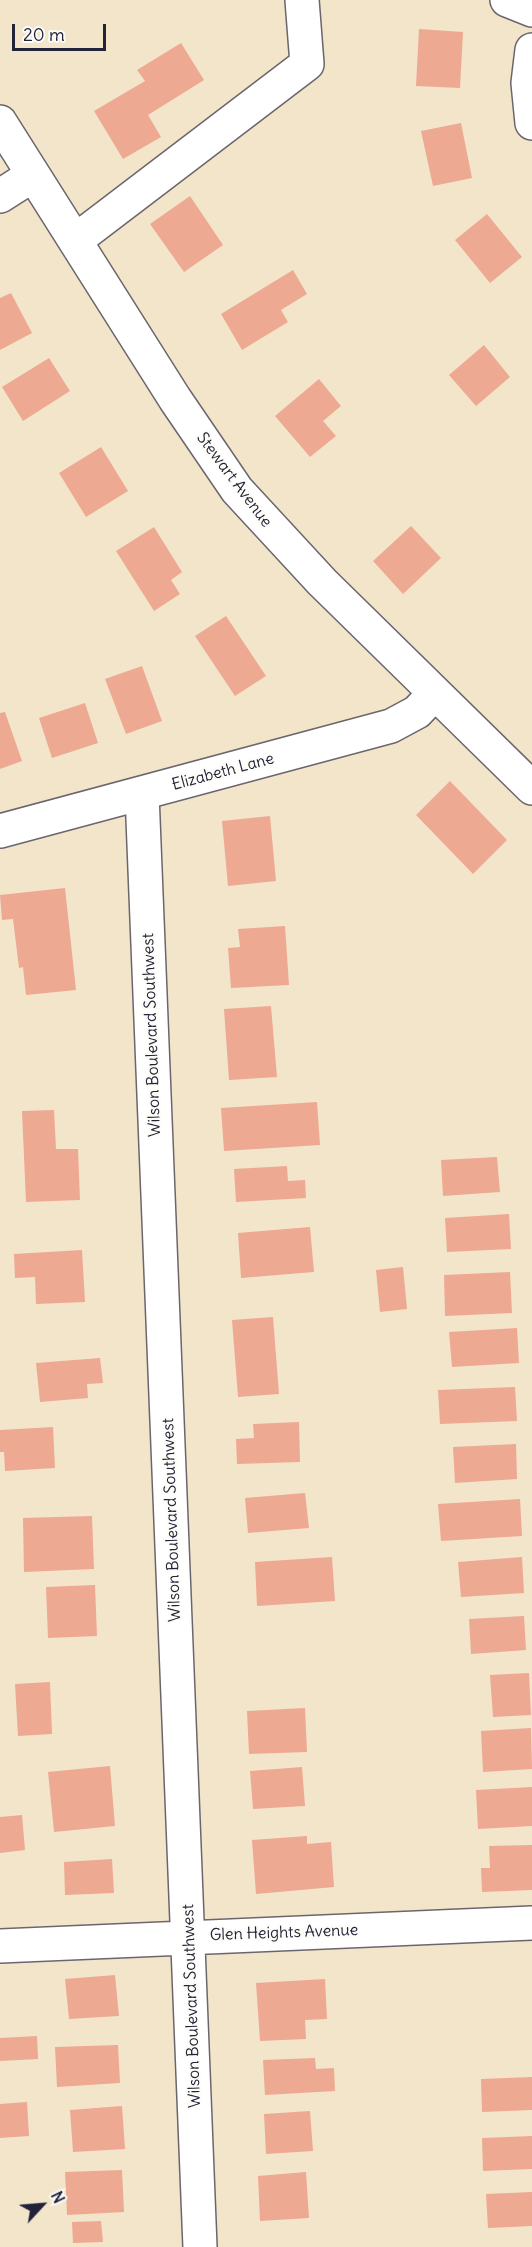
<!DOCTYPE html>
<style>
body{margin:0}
#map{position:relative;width:532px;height:2247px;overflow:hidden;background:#f2e5ca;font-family:Delius,sans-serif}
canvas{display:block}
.north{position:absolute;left:12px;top:2175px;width:60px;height:60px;-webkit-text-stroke:4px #fdfcf7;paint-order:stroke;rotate:64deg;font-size:16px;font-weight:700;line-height:24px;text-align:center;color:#22223b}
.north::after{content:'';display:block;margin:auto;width:21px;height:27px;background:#22223b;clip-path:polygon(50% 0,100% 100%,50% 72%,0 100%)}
.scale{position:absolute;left:12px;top:24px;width:94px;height:27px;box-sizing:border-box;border:3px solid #22223b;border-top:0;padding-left:8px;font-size:18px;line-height:21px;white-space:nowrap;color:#22223b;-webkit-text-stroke:4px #fdfcf7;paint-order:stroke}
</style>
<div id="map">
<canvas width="532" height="2247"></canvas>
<div class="north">N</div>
<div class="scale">20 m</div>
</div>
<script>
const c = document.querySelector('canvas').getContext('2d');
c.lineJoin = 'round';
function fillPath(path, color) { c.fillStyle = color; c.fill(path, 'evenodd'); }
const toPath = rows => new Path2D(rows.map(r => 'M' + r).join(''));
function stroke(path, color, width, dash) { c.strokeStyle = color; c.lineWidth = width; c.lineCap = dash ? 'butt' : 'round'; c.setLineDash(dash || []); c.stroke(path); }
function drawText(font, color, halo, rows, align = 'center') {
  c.font = font + ' Delius,sans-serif'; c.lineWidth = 4.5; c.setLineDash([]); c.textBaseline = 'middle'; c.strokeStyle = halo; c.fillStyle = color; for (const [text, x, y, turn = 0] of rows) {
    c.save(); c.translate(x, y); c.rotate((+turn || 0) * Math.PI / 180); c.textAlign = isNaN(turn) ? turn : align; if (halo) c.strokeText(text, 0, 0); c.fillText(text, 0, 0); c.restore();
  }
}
fillPath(toPath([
 [419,29,463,32,460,88,416,86],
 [181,43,204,80,148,115,161,137,123,159,94,111,145,81,137,70],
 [461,123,472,178,433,186,421,131],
 [190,196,223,245,184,272,150,224],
 [487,214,522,257,490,283,455,240],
 [293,270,307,294,281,310,288,322,242,350,221,314],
 [11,293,32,333,0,350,0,298],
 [484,345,510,377,476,406,449,375],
 [49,358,70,391,23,421,2,387],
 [319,379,341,406,323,421,336,436,310,457,275,416],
 [101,447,128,491,86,517,59,473],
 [411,526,441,558,403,594,373,561],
 [154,527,182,572,171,580,180,594,154,611,116,551],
 [226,616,266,676,235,696,195,636],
 [142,666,162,721,126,734,105,679],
 [85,703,98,743,52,758,39,718],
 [5,712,22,761,0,769,0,713],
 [450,781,507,840,473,874,416,815],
 [270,816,276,881,228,886,222,821],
 [65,888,76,990,26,995,23,967,19,968,13,919,2,920,0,895],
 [285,926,289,985,231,988,228,948,240,947,238,929],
 [271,1006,277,1077,229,1080,224,1009],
 [317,1102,320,1145,224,1151,221,1108],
 [54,1110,56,1149,78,1149,80,1200,26,1202,22,1111],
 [497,1157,500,1192,443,1196,441,1160],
 [287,1166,288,1181,305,1180,306,1198,236,1202,234,1169],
 [509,1214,511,1249,447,1252,445,1218],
 [310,1227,314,1272,241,1278,238,1233],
 [82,1250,85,1302,36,1304,35,1277,15,1278,14,1254],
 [403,1267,407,1309,380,1312,376,1270],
 [510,1272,512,1313,445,1316,444,1275],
 [273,1317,279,1394,238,1397,232,1320],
 [517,1328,519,1363,452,1367,449,1332],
 [100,1358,103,1383,87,1384,88,1398,40,1402,36,1363],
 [515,1387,517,1421,440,1424,438,1390],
 [299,1422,300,1462,237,1464,236,1439,254,1438,253,1424],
 [53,1427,55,1468,5,1471,4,1452,0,1452,0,1430],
 [516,1444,517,1479,455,1483,453,1447],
 [305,1493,309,1528,248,1533,245,1498],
 [520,1499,522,1536,441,1541,438,1504],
 [92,1516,94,1569,24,1572,23,1518],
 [332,1557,335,1601,257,1606,255,1562],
 [522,1557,524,1593,461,1597,458,1562],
 [95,1585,97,1636,48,1638,46,1587],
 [524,1616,526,1650,471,1654,469,1619],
 [529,1673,531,1715,493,1717,490,1675],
 [50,1682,52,1734,18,1736,15,1684],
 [305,1708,307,1752,249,1754,247,1711],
 [531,1728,532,1769,483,1772,481,1731],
 [110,1766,115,1826,54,1832,48,1772],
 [302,1767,305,1806,253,1809,250,1771],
 [532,1787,532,1826,478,1829,476,1790],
 [22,1815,25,1850,0,1853,0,1817],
 [307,1836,307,1844,331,1842,334,1887,256,1894,252,1840],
 [532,1845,532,1890,482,1892,481,1868,490,1868,489,1846],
 [112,1859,114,1893,65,1895,64,1862],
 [115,1975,119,2016,69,2019,65,1979],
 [325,1979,327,2019,305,2020,306,2039,260,2041,256,1983],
 [37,2036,38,2059,0,2061,0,2038],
 [118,2045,120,2083,57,2087,55,2047],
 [315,2058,316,2069,334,2068,335,2091,265,2095,263,2060],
 [532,2077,532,2110,482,2112,481,2079],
 [27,2102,29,2136,0,2138,0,2104],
 [122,2106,125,2149,73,2152,70,2110],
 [310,2111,313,2151,266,2154,264,2114],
 [532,2136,532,2169,483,2171,482,2138],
 [122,2170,124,2212,67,2215,65,2172],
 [306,2172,309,2218,260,2221,258,2176],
 [532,2192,532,2226,488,2228,486,2194],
 [101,2221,103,2242,73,2243,72,2222]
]), '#eea993');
const minor = toPath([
 [507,0,532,10],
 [532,50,528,83,532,123],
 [0,122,175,399,237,490,322,582,532,788],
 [0,196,33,175],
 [76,240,307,64,302,0],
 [142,794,200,2247],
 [0,831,391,726,417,712,435,693],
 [0,1946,532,1923]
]);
stroke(minor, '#6b666d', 36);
stroke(minor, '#fff', 33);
drawText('16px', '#22223b', '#fdfcf7', [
 ["Stewart Avenue",234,480,53],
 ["Elizabeth Lane",223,772,-15],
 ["Wilson Boulevard Southwest",152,1035,-92],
 ["Wilson Boulevard Southwest",172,1520,-92],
 ["Glen Heights Avenue",284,1933,-2],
 ["Wilson Boulevard Southwest",192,2006,-92]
]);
</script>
